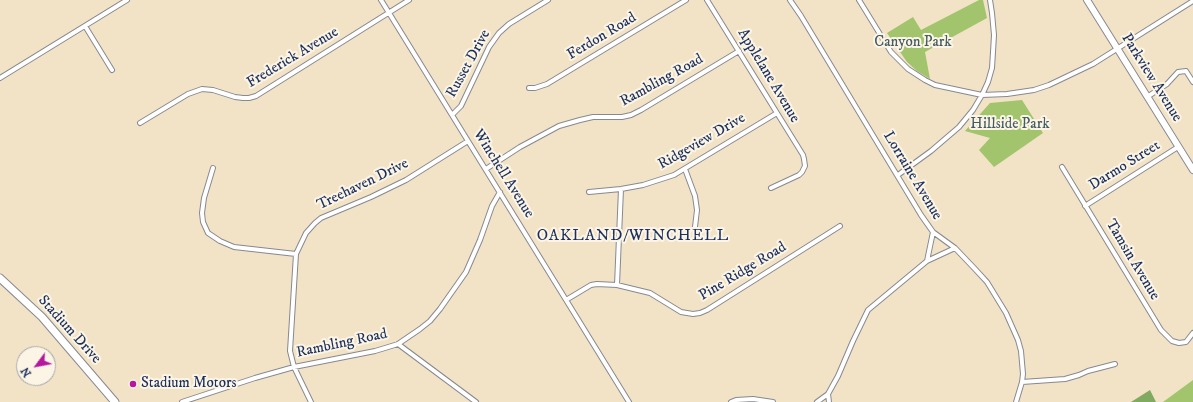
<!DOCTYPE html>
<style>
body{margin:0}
#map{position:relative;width:1193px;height:402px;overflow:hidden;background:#f2e3c6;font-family:"IM FELL DW Pica",serif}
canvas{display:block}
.north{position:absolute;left:16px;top:346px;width:40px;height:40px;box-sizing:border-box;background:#fcf5e5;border:1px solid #a2a6af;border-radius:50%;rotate:238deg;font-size:11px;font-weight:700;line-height:16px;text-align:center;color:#1b2f5e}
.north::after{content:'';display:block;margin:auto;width:14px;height:18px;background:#b5179e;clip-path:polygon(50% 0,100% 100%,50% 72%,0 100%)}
</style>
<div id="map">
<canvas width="1193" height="402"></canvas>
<div class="north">N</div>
</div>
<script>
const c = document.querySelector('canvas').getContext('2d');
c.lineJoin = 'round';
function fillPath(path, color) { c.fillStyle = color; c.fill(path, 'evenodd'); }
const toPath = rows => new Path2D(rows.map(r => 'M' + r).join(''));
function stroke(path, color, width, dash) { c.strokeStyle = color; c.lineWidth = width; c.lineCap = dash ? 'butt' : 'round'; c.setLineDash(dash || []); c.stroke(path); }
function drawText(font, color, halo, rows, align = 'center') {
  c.font = font + ' "IM FELL DW Pica",serif'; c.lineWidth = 4; c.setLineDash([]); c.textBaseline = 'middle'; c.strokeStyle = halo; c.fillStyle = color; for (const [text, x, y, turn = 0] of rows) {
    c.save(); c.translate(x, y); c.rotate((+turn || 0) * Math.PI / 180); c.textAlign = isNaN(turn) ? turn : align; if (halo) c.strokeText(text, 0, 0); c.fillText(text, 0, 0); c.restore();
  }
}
fillPath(toPath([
 [979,0,983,0,987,18,925,52,930,79,917,71,907,62,887,33,913,17,921,30],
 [1022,100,1043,133,994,167,979,150,990,138,965,131,990,103],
 [1193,380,1193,402,1163,402]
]), '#a1c46d');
fillPath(toPath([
 [1150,390,1156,402,1131,402]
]), '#80aa60');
const street = toPath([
 [381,0,629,402],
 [707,0,803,155,804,159,805,166,802,172,799,175,771,188],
 [790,0,801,16,921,215,933,232,955,248,975,269,987,282,1006,313,1018,340,1021,351,1023,374,1022,382,1016,402],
 [859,0,891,52,908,69,925,80,935,85,982,95,1007,94,1034,90,1049,85,1093,64,1193,1],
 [85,26,112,70],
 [0,78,127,0],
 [529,88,535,88,547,84,686,0],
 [1147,97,1167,84,1178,72,1186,71,1193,82],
 [452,115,461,106,489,47,499,33,509,24,548,0],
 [140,123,188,94,202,89,213,90,235,97,243,98,249,98,256,96,409,0],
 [1062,167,1161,330,1172,341,1179,343,1186,342,1193,333],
 [213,168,204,198,202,213,203,222,208,233,220,241,234,247,296,254],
 [486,169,520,147,559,126,580,120,593,117,622,117,631,115,641,110,739,51],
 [685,169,695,196,697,210,695,227],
 [898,175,931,151,959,127,973,110,982,95,988,82,992,68,993,52,994,35,992,13,990,0],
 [589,192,621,189,643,185,674,175,777,113],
 [1085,206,1178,147],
 [927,261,955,248],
 [617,285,621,189],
 [566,300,591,285,597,284,617,285,650,293,681,312,693,314,700,313,707,310,840,226],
 [398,344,476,402],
 [1022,382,1065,379,1079,375,1088,371,1115,364],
 [828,394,829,402],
 [182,402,255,378,294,367,375,351,385,348,398,344,420,329,430,321,440,309,466,272,480,240,492,206,500,192],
 [311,402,294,367,290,351,296,254,306,233,315,223,321,218,371,197,406,180,468,141],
 [731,402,736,400,753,399,773,402],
 [817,402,828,394,838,376,853,341,868,310,927,261,933,232]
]);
const secondary = toPath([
 [1087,0,1193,170]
]);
const primary = toPath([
 [0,278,42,317,115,402]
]);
stroke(street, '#868992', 6);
stroke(secondary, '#868992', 8);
stroke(primary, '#868992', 9);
stroke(street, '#fff', 4);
stroke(secondary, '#fff', 6);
stroke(primary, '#fff', 7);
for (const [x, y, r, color] of [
 [133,384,4,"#b5179e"]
]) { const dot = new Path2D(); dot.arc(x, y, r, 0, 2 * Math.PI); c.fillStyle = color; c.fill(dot); stroke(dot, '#fcf5e5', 1.5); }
drawText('15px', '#1b2f5e', '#fcf5e5', [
 ["Ferdon Road",602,37,-31],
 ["Frederick Avenue",293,58,-31],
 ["Russet Drive",469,64,-61],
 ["Applelane Avenue",768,76,59],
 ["Parkview Avenue",1151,78,58],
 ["Rambling Road",662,81,-29],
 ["Ridgeview Drive",702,142,-30],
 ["Darmo Street",1125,166,-32],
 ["Winchell Avenue",503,174,58],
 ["Lorraine Avenue",912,176,59],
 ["Treehaven Drive",363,185,-26],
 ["Tamsin Avenue",1132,260,59],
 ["Pine Ridge Road",743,272,-31],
 ["Stadium Drive",69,330,48],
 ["Rambling Road",342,344,-12]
]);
drawText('15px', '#435c62', '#fcf5e5', [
 ["Canyon Park",913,43],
 ["Hillside Park",1010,125]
]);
drawText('15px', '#1b2f5e', '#fcf5e5', [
 ["Stadium Motors",141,384]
], 'left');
c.letterSpacing = '1px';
drawText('16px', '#1b2f5e', '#fcf5e5', [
 ["OAKLAND/WINCHELL",633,237]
]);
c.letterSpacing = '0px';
</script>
